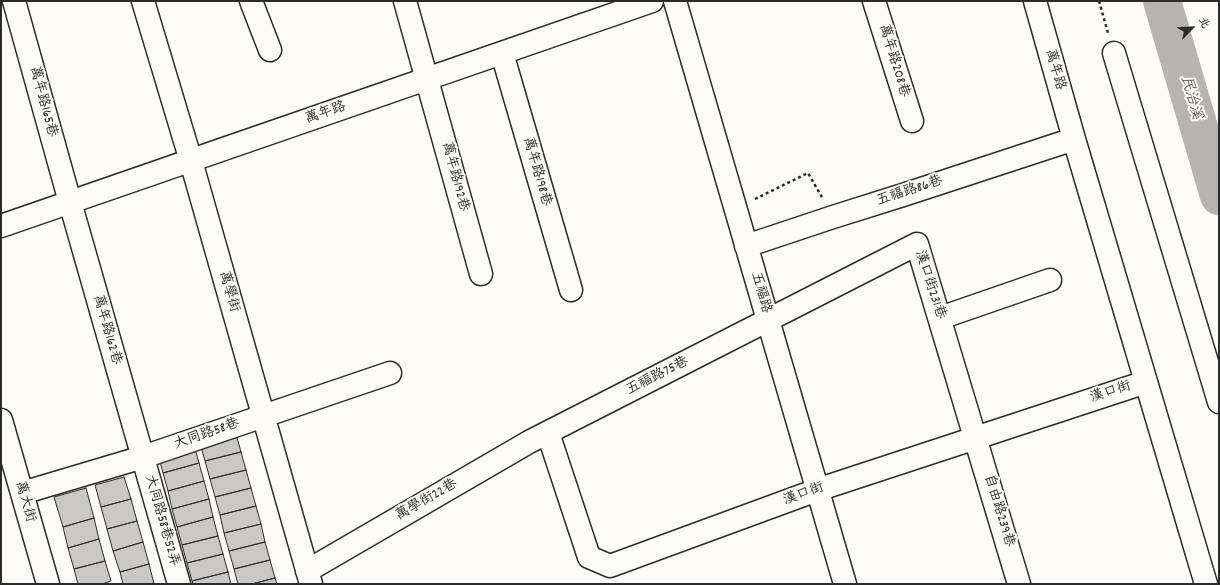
<!DOCTYPE html>
<meta charset="utf-8">
<style>
body{margin:0}
#map{position:relative;width:1220px;height:585px;overflow:hidden;background:#fdfcf7;font-family:Dekko,"LXGW WenKai TC",sans-serif}
canvas{display:block}
.frame{position:absolute;inset:0;border:2px solid #2b2b2b;pointer-events:none}
.north{position:absolute;left:1172px;top:8px;width:40px;height:40px;-webkit-text-stroke:3px #fdfcf7;paint-order:stroke;rotate:66deg;font-size:11px;font-weight:700;line-height:16px;text-align:center;color:#2b2b2b}
.north::after{content:'';display:block;margin:auto;width:14px;height:18px;background:#2b2b2b;clip-path:polygon(50% 0,100% 100%,50% 72%,0 100%)}
</style>
<div id="map">
<canvas width="1220" height="585"></canvas>
<div class="frame"></div>
<div class="north">北</div>
</div>
<script>
const c = document.querySelector('canvas').getContext('2d');
c.lineJoin = 'round';
const toPath = rows => new Path2D(rows.map(r => 'M' + r).join(''));
function stroke(path, color, width, dash) { c.strokeStyle = color; c.lineWidth = width; c.lineCap = dash ? 'butt' : 'round'; c.setLineDash(dash || []); c.stroke(path); }
function fillPath(path, color) { c.fillStyle = color; c.fill(path, 'evenodd'); }
function drawText(font, color, halo, rows, align = 'center') {
  c.font = font + ' Dekko,"LXGW WenKai TC",sans-serif'; c.lineWidth = 4; c.setLineDash([]); c.textBaseline = 'middle'; c.strokeStyle = halo; c.fillStyle = color; for (const [text, x, y, turn = 0] of rows) {
    c.save(); c.translate(x, y); c.rotate((+turn || 0) * Math.PI / 180); c.textAlign = isNaN(turn) ? turn : align; if (halo) c.strokeText(text, 0, 0); c.fillText(text, 0, 0); c.restore();
  }
}
stroke(toPath([
 [1162,1,1219,196]
]), '#b5b4b1', 38);
const building = toPath([
 [236,434,241,452,205,461,200,443,236,434],
 [194,445,199,463,163,473,158,455,194,445],
 [241,452,246,470,210,479,205,461,241,452],
 [199,463,204,481,168,491,163,473,199,463],
 [246,470,251,488,215,497,210,479,246,470],
 [124,477,131,499,101,507,95,485,124,477],
 [204,481,209,499,172,509,168,491,204,481],
 [86,488,94,518,63,527,54,497,86,488],
 [251,488,256,506,220,515,215,497,251,488],
 [131,499,137,521,107,529,101,507,131,499],
 [209,499,213,517,177,527,172,509,209,499],
 [256,506,261,524,224,533,220,515,256,506],
 [213,517,218,536,182,545,177,527,213,517],
 [94,518,99,539,68,548,63,527,94,518],
 [137,521,143,542,113,551,107,529,137,521],
 [261,524,265,542,229,551,224,533,261,524],
 [218,536,223,554,187,563,182,545,218,536],
 [99,539,105,561,74,569,68,548,99,539],
 [143,542,149,564,120,572,113,551,143,542],
 [265,542,270,560,234,569,229,551,265,542],
 [223,554,228,572,192,581,187,563,223,554],
 [270,560,275,578,252,584,238,584,234,569,270,560],
 [105,561,111,581,102,584,78,584,74,569,105,561],
 [149,564,154,584,123,584,120,572,149,564],
 [228,572,231,584,193,584,192,581,228,572],
 [275,578,277,584,252,584,275,578]
]);
fillPath(building, '#c9c8c4');
stroke(building, '#2b2b2b', 1);
const minor = toPath([
 [14,1,70,202,179,584],
 [143,1,191,161,311,584],
 [251,1,270,50],
 [405,1,481,274],
 [675,1,845,584],
 [874,1,912,121],
 [1035,1,1074,139,1206,584],
 [502,53,571,290],
 [1114,53,1219,402],
 [1,226,652,1],
 [746,246,833,217,903,195,1074,139],
 [940,318,1050,280],
 [1,420,48,584],
 [548,433,589,557,610,566,817,490,1146,382],
 [22,493,143,457,390,373],
 [307,571,529,442,917,244,1019,584]
]);
stroke(minor, '#2b2b2b', 25);
stroke(toPath([
 [1099,1,1108,33],
 [755,199,808,173,823,199]
]), '#2b2b2b', 2.5, [3, 3]);
stroke(minor, '#fdfcf7', 22);
drawText('14px', '#2b2b2b', '#fdfcf7', [
 ["萬年路208巷",893,61,73],
 ["萬年路",1054,70,74],
 ["萬年路165巷",42,102,75],
 ["萬年路",326,114,-19],
 ["萬年路198巷",536,172,74],
 ["萬年路192巷",454,177,75],
 ["五福路86巷",910,192,-18],
 ["漢口街231巷",929,285,72],
 ["萬學街",228,292,74],
 ["五福路",760,293,74],
 ["萬年路162巷",106,330,74],
 ["五福路75巷",658,377,-27],
 ["漢口街",1111,393,-18],
 ["大同路58巷",207,435,-19],
 ["漢口街",804,495,-20],
 ["萬學街22巷",427,501,-30],
 ["萬大街",24,502,74],
 ["自由路239巷",998,511,73],
 ["大同路58巷52弄",161,521,74]
]);
drawText('italic 15px', '#5b5b5a', '#fdfcf7', [
 ["民治溪",1190,98,74]
]);
</script>
